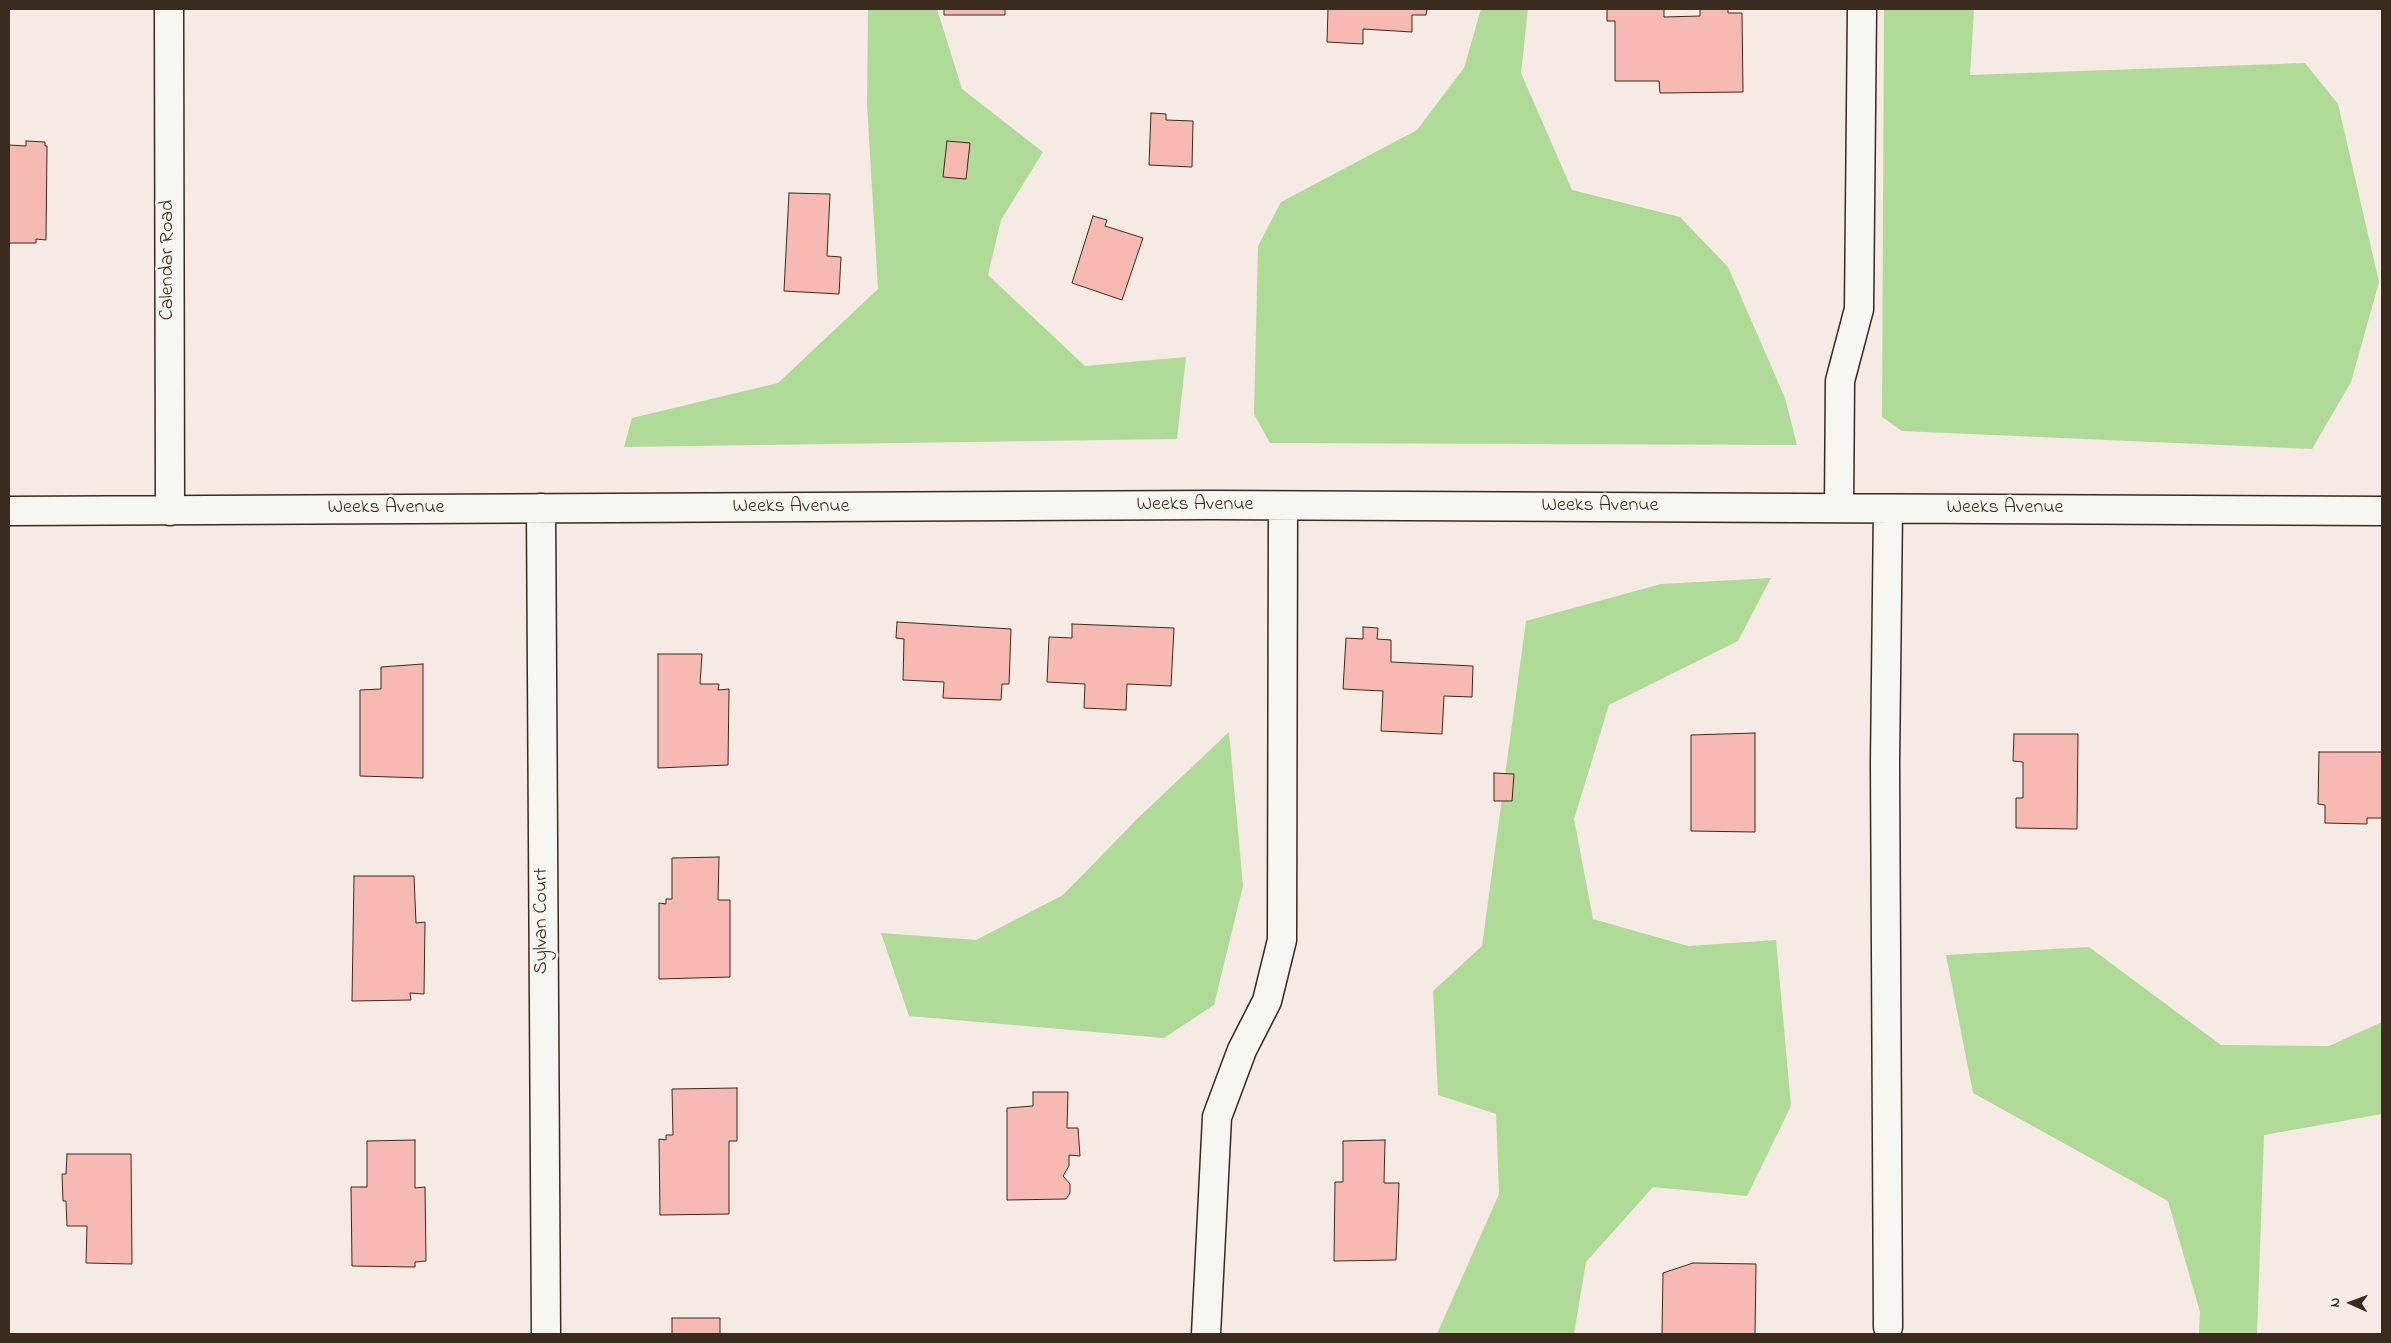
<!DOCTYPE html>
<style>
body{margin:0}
#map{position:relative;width:2391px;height:1343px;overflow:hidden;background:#f6eae5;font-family:"Indie Flower",sans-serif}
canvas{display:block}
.frame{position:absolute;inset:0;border:10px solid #3b2a1e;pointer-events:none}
.north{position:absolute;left:2326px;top:1278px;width:50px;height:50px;-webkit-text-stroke:4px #f6f6f2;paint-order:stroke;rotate:272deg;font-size:14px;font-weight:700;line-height:20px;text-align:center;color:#3b2a1e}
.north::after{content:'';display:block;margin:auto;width:18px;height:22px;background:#3b2a1e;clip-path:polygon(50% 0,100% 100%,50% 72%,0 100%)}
</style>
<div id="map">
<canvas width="2391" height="1343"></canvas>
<div class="frame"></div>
<div class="north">N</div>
</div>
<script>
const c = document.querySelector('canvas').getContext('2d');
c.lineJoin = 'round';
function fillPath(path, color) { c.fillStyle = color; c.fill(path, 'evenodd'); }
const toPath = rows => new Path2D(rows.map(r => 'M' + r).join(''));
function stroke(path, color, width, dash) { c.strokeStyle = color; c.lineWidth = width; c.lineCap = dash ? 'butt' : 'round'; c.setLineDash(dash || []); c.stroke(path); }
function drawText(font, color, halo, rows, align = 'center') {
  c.font = font + ' "Indie Flower",sans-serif'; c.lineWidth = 5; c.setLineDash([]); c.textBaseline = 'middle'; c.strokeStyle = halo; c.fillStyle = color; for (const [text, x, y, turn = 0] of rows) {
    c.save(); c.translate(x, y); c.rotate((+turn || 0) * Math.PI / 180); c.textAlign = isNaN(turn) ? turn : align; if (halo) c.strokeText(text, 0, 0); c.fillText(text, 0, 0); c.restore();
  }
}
fillPath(toPath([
 [868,9,937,9,962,89,1043,152,1001,220,988,275,1085,366,1186,357,1177,439,624,447,632,418,778,383,878,289,867,104],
 [1481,9,1528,9,1521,73,1572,190,1680,217,1728,267,1785,398,1797,445,1270,443,1254,414,1258,246,1281,202,1417,130,1464,68],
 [1884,9,1974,9,1970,75,2305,63,2338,104,2379,282,2351,382,2312,449,1902,431,1882,417],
 [1771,578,1738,641,1609,705,1574,819,1593,919,1688,946,1776,940,1791,1106,1747,1196,1653,1187,1586,1262,1574,1334,1437,1334,1499,1194,1496,1114,1438,1095,1433,991,1482,946,1526,621,1661,584],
 [1229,732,1243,886,1214,1005,1164,1038,909,1016,881,933,976,940,1063,895,1137,819],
 [2089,947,2221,1045,2329,1046,2382,1022,2382,1114,2264,1135,2257,1334,2199,1334,2200,1312,2168,1201,1973,1093,1946,955]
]), '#b0da98');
const building = toPath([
 [944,9,1005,9,1005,15,944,15,944,9],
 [1328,9,1427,9,1426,15,1412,15,1412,32,1363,29,1363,44,1327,42,1328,9],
 [1607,9,1664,9,1664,17,1700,16,1700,9,1728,9,1728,13,1742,13,1743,92,1660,93,1659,81,1615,81,1615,21,1607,21,1607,9],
 [1151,113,1166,114,1166,120,1193,121,1192,167,1149,165,1151,113],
 [26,141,45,142,45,146,47,146,46,240,36,239,36,243,9,243,9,145,26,146,26,141],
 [947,141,970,143,966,179,943,177,947,141],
 [789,193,830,194,827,256,841,257,839,294,784,291,789,193],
 [1093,216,1107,220,1105,226,1143,238,1122,300,1072,283,1093,216],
 [897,622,1011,629,1009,684,1002,684,1001,700,943,698,944,682,903,680,904,639,896,638,897,622],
 [1072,624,1174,628,1171,686,1127,684,1126,710,1084,708,1085,684,1047,682,1049,637,1072,638,1072,624],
 [1363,627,1378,628,1377,639,1391,640,1391,662,1473,666,1472,697,1444,696,1442,734,1381,731,1383,691,1343,689,1346,638,1363,639,1363,627],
 [658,654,702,654,700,684,719,684,718,690,729,689,728,765,658,768,658,654],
 [423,664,423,778,360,776,360,690,381,689,381,667,423,664],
 [1755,733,1755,832,1691,831,1691,735,1755,733],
 [2014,734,2078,734,2077,829,2016,828,2016,798,2023,798,2023,762,2013,761,2014,734],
 [2319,752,2382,752,2382,818,2367,818,2367,824,2325,823,2325,805,2318,804,2319,752],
 [1494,773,1514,774,1512,801,1494,801,1494,773],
 [719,857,718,900,730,900,730,977,659,979,659,903,666,904,666,899,672,899,672,858,719,857],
 [354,876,414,876,416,923,425,922,424,994,410,993,411,1000,352,1001,354,876],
 [737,1088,737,1141,729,1141,729,1214,660,1215,659,1139,666,1140,666,1135,673,1135,672,1089,737,1088],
 [1033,1092,1068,1092,1067,1128,1078,1128,1080,1156,1069,1155,1069,1166,1063,1176,1070,1184,1070,1193,1066,1199,1007,1200,1007,1108,1033,1106,1033,1092],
 [415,1140,415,1188,425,1187,426,1261,415,1262,415,1267,352,1266,351,1187,367,1187,367,1141,415,1140],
 [1385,1140,1384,1183,1399,1183,1396,1260,1334,1261,1335,1182,1343,1182,1343,1141,1385,1140],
 [67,1154,131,1154,132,1264,86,1263,87,1226,67,1226,66,1201,63,1201,62,1174,66,1174,67,1154],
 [1693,1263,1756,1264,1755,1334,1662,1334,1663,1273,1693,1263],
 [672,1318,720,1318,720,1334,672,1334,672,1318]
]);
fillPath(building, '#f6bab2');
stroke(building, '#3b2a1e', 1);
const minor = toPath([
 [169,9,170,511],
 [541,508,546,1334],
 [1839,508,1840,381,1859,309,1862,9],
 [1888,509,1885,763,1888,1327],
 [9,511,1212,505,2382,511],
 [1206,1334,1217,1117,1242,1050,1267,1001,1282,940,1283,507]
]);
stroke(minor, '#3b2a1e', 31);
stroke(minor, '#f6f6f2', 28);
drawText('20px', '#3b2a1e', '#f6f6f2', [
 ["Calendar Road",169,260,-90],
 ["Weeks Avenue",1195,506],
 ["Weeks Avenue",1600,507],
 ["Weeks Avenue",791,508],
 ["Weeks Avenue",386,509],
 ["Weeks Avenue",2005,509],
 ["Sylvan Court",543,921,-90]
]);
</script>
